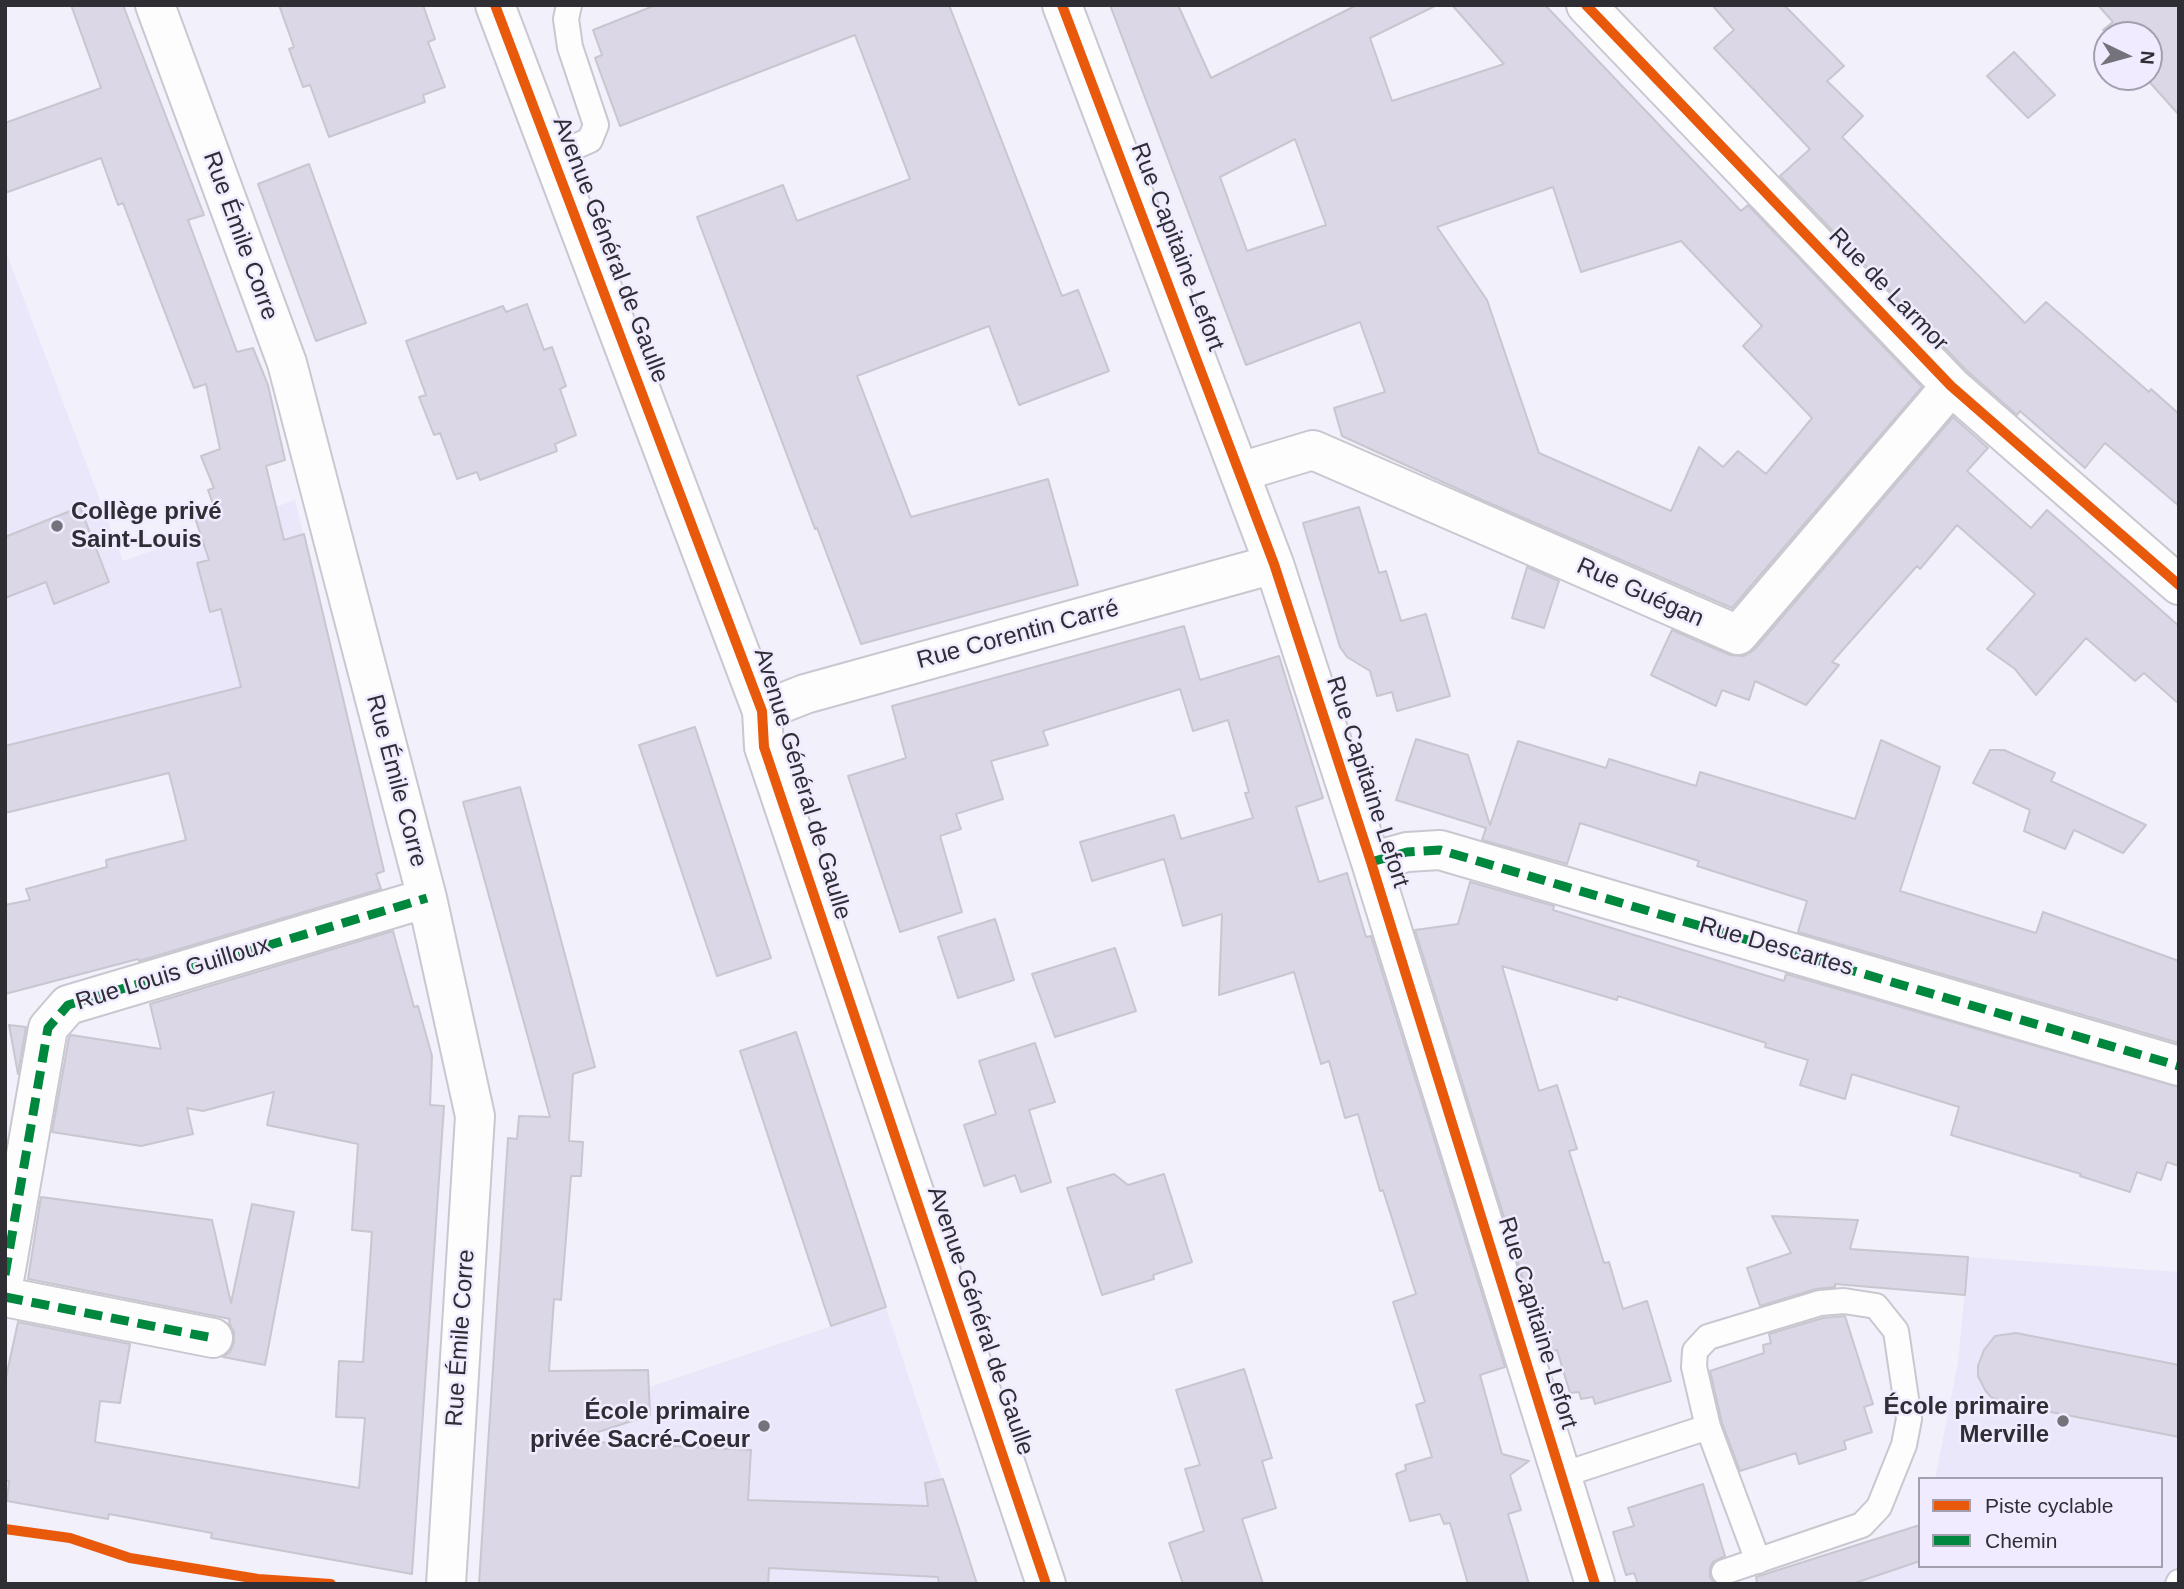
<!DOCTYPE html>
<meta charset="utf-8">
<style>
body{margin:0}
#map{position:relative;width:2184px;height:1589px;overflow:hidden;background:#f2f0fa;font-family:Helvetica,sans-serif}
canvas{display:block}
.frame{position:absolute;inset:0;border:7px solid #302e35;pointer-events:none}
.legend{position:absolute;left:1918px;top:1477px;width:245px;height:91px;box-sizing:border-box;background:#f0ebff;border:2px solid #a39fae;margin:0;padding:9px 12px;list-style:none;font-size:21px;color:#302e35}
.legend li{display:flex;align-items:center;gap:14px;height:35px}
.legend b{width:35px;border:2px solid #a39fae}
.north{position:absolute;left:2093px;top:21px;width:70px;height:70px;box-sizing:border-box;background:#f0ebff;border:2px solid #a39fae;border-radius:50%;rotate:95deg;font-size:19px;font-weight:700;line-height:28px;text-align:center;color:#302e35}
.north::after{content:'';display:block;margin:auto;width:24px;height:32px;background:#74727a;clip-path:polygon(50% 0,100% 100%,50% 72%,0 100%)}
</style>
<div id="map">
<canvas width="2184" height="1589"></canvas>
<div class="frame"></div>
<ul class="legend">
<li><b style="height:9px;background:#e8590c"></b>Piste cyclable</li>
<li><b style="height:9px;background:#00873e"></b>Chemin</li>
</ul>
<div class="north">N</div>
</div>
<script>
const c = document.querySelector('canvas').getContext('2d');
c.lineJoin = 'round';
function fillPath(path, color) { c.fillStyle = color; c.fill(path, 'evenodd'); }
const toPath = rows => new Path2D(rows.map(r => 'M' + r).join(''));
function stroke(path, color, width, dash) { c.strokeStyle = color; c.lineWidth = width; c.lineCap = dash ? 'butt' : 'round'; c.setLineDash(dash || []); c.stroke(path); }
function drawText(font, color, halo, rows, align = 'center') {
  c.font = font + ' Helvetica,sans-serif'; c.lineWidth = 5; c.setLineDash([]); c.textBaseline = 'middle'; c.strokeStyle = halo; c.fillStyle = color; for (const [text, x, y, turn = 0] of rows) {
    c.save(); c.translate(x, y); c.rotate((+turn || 0) * Math.PI / 180); c.textAlign = isNaN(turn) ? turn : align; if (halo) c.strokeText(text, 0, 0); c.fillText(text, 0, 0); c.restore();
  }
}
fillPath(toPath([
 [5,249,123,561,295,500,351,729,5,813],
 [1968,1257,2179,1272,2179,1584,1852,1584,1920,1561,1920,1566,2161,1566,2161,1479,1935,1479,1958,1362],
 [886,1308,977,1584,657,1584,605,1464,598,1371,649,1387]
]), '#ebe7fb');
const building = toPath([
 [71,5,123,5,204,215,188,220,237,352,253,348,268,385,285,460,266,466,284,540,304,534,384,871,376,874,381,889,139,961,138,959,5,994,5,905,30,900,26,889,107,867,106,860,186,840,169,773,5,813,5,746,241,687,221,609,210,612,197,563,209,560,194,515,214,507,208,490,214,488,201,456,220,449,206,384,194,388,123,203,118,205,101,158,5,193,5,123,101,88,71,5],
 [279,5,423,5,435,39,428,42,445,87,423,95,425,102,329,137,310,85,303,87,289,49,294,47,279,5],
 [656,5,949,5,1062,296,1078,290,1109,371,1019,405,989,326,857,376,911,517,1048,479,1078,585,861,644,817,528,815,529,697,217,783,185,797,221,910,179,855,35,620,126,595,58,602,55,593,30,656,5],
 [1110,5,1178,5,1211,78,1357,5,1437,5,1370,38,1392,101,1504,64,1452,5,1545,5,1741,211,1748,205,1922,387,1732,608,1480,499,1342,436,1334,408,1385,392,1360,322,1246,365,1110,5],
 [1295,139,1326,225,1247,251,1220,177,1295,139],
 [1553,187,1581,272,1681,241,1762,326,1743,346,1812,418,1766,474,1738,451,1723,467,1699,447,1671,511,1539,453,1487,300,1437,227,1553,187],
 [1712,5,1784,5,1844,66,1827,81,1863,116,1842,137,2025,323,2046,302,2149,392,2151,389,2179,414,2179,506,2105,443,2085,468,2020,411,2017,415,1966,370,1780,176,1810,149,1714,48,1734,30,1712,5],
 [2098,5,2179,5,2179,115,2145,77,2149,77,2149,35,2108,35,2103,30,2113,22,2098,5],
 [2014,52,2055,95,2028,118,1987,76,2014,52],
 [309,164,366,323,316,341,258,184,309,164],
 [527,304,544,350,552,347,566,386,560,389,576,435,555,444,557,451,480,480,477,472,457,479,440,433,434,435,419,397,426,395,406,341,503,306,506,312,527,304],
 [1953,417,1988,448,1967,471,2031,528,2047,510,2179,626,2179,704,2144,673,2135,681,2086,638,2036,695,2015,669,1987,649,2035,594,1957,525,1920,569,1917,566,1832,662,1839,665,1806,705,1755,681,1749,700,1722,690,1716,706,1651,675,1672,630,1730,655,1744,656,1754,650,1953,417],
 [80,507,109,582,54,604,46,582,5,598,5,537,80,507],
 [1359,507,1379,573,1386,571,1401,621,1426,614,1450,696,1397,711,1392,692,1377,696,1370,671,1347,657,1340,647,1303,523,1359,507],
 [1527,567,1559,581,1544,628,1512,618,1527,567],
 [1184,626,1200,680,1279,656,1323,798,1296,807,1319,882,1347,873,1366,937,1371,936,1505,1367,1480,1375,1502,1454,1529,1461,1510,1475,1521,1510,1508,1514,1529,1584,1468,1584,1450,1523,1444,1524,1440,1514,1410,1521,1396,1474,1406,1470,1405,1465,1432,1457,1416,1405,1425,1402,1393,1302,1416,1294,1383,1190,1380,1191,1358,1114,1345,1118,1329,1061,1321,1064,1294,972,1219,995,1222,914,1183,926,1164,859,1092,881,1080,842,1174,815,1181,839,1253,818,1245,793,1249,792,1228,720,1193,731,1180,689,1043,731,1048,745,991,761,1003,799,956,814,961,829,940,836,962,912,900,932,848,776,906,758,892,706,1184,626],
 [695,727,771,958,717,976,639,745,695,727],
 [1416,739,1468,755,1490,825,1518,741,1606,768,1609,759,1696,786,1700,772,1855,819,1881,740,1940,767,1900,891,2036,933,2043,912,2179,961,2179,1043,1798,932,1807,901,1697,866,1699,861,1580,823,1567,864,1482,840,1486,828,1396,800,1416,739],
 [1990,750,2004,750,2055,773,2051,781,2146,825,2123,853,2074,830,2065,849,2024,831,2030,810,1973,783,1990,750],
 [520,787,595,1067,573,1074,569,1141,583,1142,581,1176,571,1176,561,1300,554,1299,549,1371,648,1370,650,1415,571,1441,751,1450,748,1500,928,1506,925,1483,943,1479,977,1584,939,1584,938,1577,769,1568,768,1584,479,1584,508,1138,517,1139,519,1116,550,1117,463,802,520,787],
 [1470,882,1554,906,1553,910,1784,981,1786,974,2179,1087,2179,1166,2167,1162,2161,1180,2137,1172,2130,1192,2080,1176,2081,1174,1951,1135,1959,1107,1852,1074,1845,1099,1800,1085,1808,1060,1765,1047,1766,1043,1618,996,1617,1000,1502,966,1539,1091,1557,1085,1577,1149,1569,1151,1604,1263,1609,1262,1623,1309,1647,1301,1671,1381,1595,1404,1593,1397,1581,1399,1579,1392,1570,1393,1557,1350,1546,1353,1415,930,1458,924,1470,882],
 [995,919,1014,980,958,998,938,937,995,919],
 [393,931,414,1007,418,1006,432,1056,430,1105,444,1106,412,1574,211,1538,212,1533,109,1514,108,1519,7,1501,9,1481,5,1481,5,1382,18,1322,130,1344,120,1403,100,1401,95,1442,359,1488,365,1418,336,1417,339,1361,363,1362,372,1232,352,1230,358,1144,267,1125,274,1092,203,1111,187,1108,193,1134,141,1146,52,1132,69,1038,71,1035,161,1049,150,1004,393,931],
 [1115,948,1136,1011,1055,1037,1032,974,1115,948],
 [9,1025,26,1027,18,1074,9,1025],
 [796,1032,886,1307,831,1326,740,1051,796,1032],
 [1035,1043,1055,1102,1029,1110,1051,1182,1021,1192,1015,1175,984,1186,964,1125,996,1114,979,1061,1035,1043],
 [1114,1174,1128,1185,1164,1174,1192,1262,1153,1275,1154,1279,1102,1295,1067,1188,1114,1174],
 [41,1197,212,1220,231,1303,252,1204,294,1212,265,1365,223,1357,230,1352,234,1342,234,1332,229,1323,230,1319,28,1279,41,1197],
 [1772,1216,1858,1220,1850,1249,1968,1257,1965,1295,1835,1284,1835,1287,1816,1289,1760,1306,1747,1268,1791,1253,1772,1216],
 [1845,1316,1873,1404,1864,1407,1872,1432,1844,1441,1846,1449,1799,1464,1796,1453,1740,1471,1722,1423,1710,1371,1764,1353,1763,1345,1771,1343,1769,1334,1823,1318,1845,1316],
 [2016,1333,2179,1365,2179,1437,2005,1403,1991,1397,1985,1390,1978,1376,1978,1366,1984,1350,1995,1336,2016,1333],
 [1244,1369,1272,1458,1262,1461,1276,1508,1242,1519,1263,1584,1183,1584,1169,1543,1204,1531,1185,1469,1200,1465,1176,1390,1244,1369],
 [1703,1484,1725,1556,1713,1562,1710,1568,1710,1577,1715,1584,1638,1584,1634,1573,1626,1575,1613,1532,1634,1526,1628,1508,1703,1484],
 [1920,1525,1920,1561,1852,1584,1757,1584,1756,1577,1920,1525]
]);
fillPath(building, '#dbd7e6');
stroke(building, '#c8c6cf', 2);
const service = toPath([
 [552,157,590,140,596,125,570,47,566,19,569,5],
 [1708,1427,1694,1367,1695,1351,1708,1337,1820,1303,1844,1301,1876,1306,1896,1331,1909,1419,1904,1445,1879,1507,1862,1525,1724,1572],
 [1562,1475,1708,1427,1758,1561],
 [2178,1584,2179,1582]
]);
const minor = toPath([
 [155,5,287,363,427,898,475,1116,446,1584],
 [1062,5,1274,564,1371,862,1595,1584],
 [1586,5,1951,386,2179,585],
 [1240,472,1313,450,1738,635,1951,386],
 [762,711,805,694,1274,564],
 [1371,862,1407,852,1440,850,2179,1066],
 [5,1275,48,1028,68,1005,427,898],
 [5,1297,213,1338]
]);
const secondary = toPath([
 [495,5,762,711,764,747,1046,1584]
]);
stroke(service, '#c9c7cf', 28);
stroke(minor, '#c9c7cf', 42);
stroke(secondary, '#c9c7cf', 42);
stroke(service, '#fdfdfe', 24);
stroke(minor, '#fdfdfe', 38);
stroke(secondary, '#fdfdfe', 38);
stroke(toPath([
 [1371,862,1407,852,1440,850,2179,1066],
 [5,1275,48,1028,68,1005,427,898],
 [5,1297,213,1338]
]), '#00873e', 9, [18, 9]);
stroke(toPath([
 [495,5,762,711,764,747,1046,1584],
 [1062,5,1274,564,1371,862,1595,1584],
 [1586,5,1951,386,2179,585],
 [5,1529,70,1538,130,1558,258,1579,331,1584]
]), '#e8590c', 10);
for (const [x, y, r, color] of [
 [57,526,7,"#74727a"],
 [2063,1421,7,"#74727a"],
 [764,1426,7,"#74727a"]
]) { const dot = new Path2D(); dot.arc(x, y, r, 0, 2 * Math.PI); c.fillStyle = color; c.fill(dot); stroke(dot, '#f0ebff', 2.5); }
drawText('24px', '#302e35', '#f0ebff', [
 ["Rue Émile Corre",240,236,70],
 ["Rue Capitaine Lefort",1177,247,69],
 ["Avenue Général de Gaulle",610,250,69],
 ["Rue de Larmor",1888,290,46],
 ["Rue Guégan",1640,593,24],
 ["Rue Corentin Carré",1018,635,-15],
 ["Rue Émile Corre",396,781,75],
 ["Rue Capitaine Lefort",1367,782,72],
 ["Avenue Général de Gaulle",802,784,73],
 ["Rue Descartes",1776,947,16],
 ["Rue Louis Guilloux",173,974,-17],
 ["Avenue Général de Gaulle",980,1321,71],
 ["Rue Capitaine Lefort",1537,1323,73],
 ["Rue Émile Corre",461,1338,-86]
]);
drawText('bold 24px', '#302e35', '#f0ebff', [
 ["Collège privé",71,512,"left"],
 ["Saint-Louis",71,540,"left"],
 ["École primaire",2049,1407],
 ["Merville",2049,1435],
 ["École primaire",750,1412],
 ["privée Sacré-Coeur",750,1440]
], 'right');
</script>
